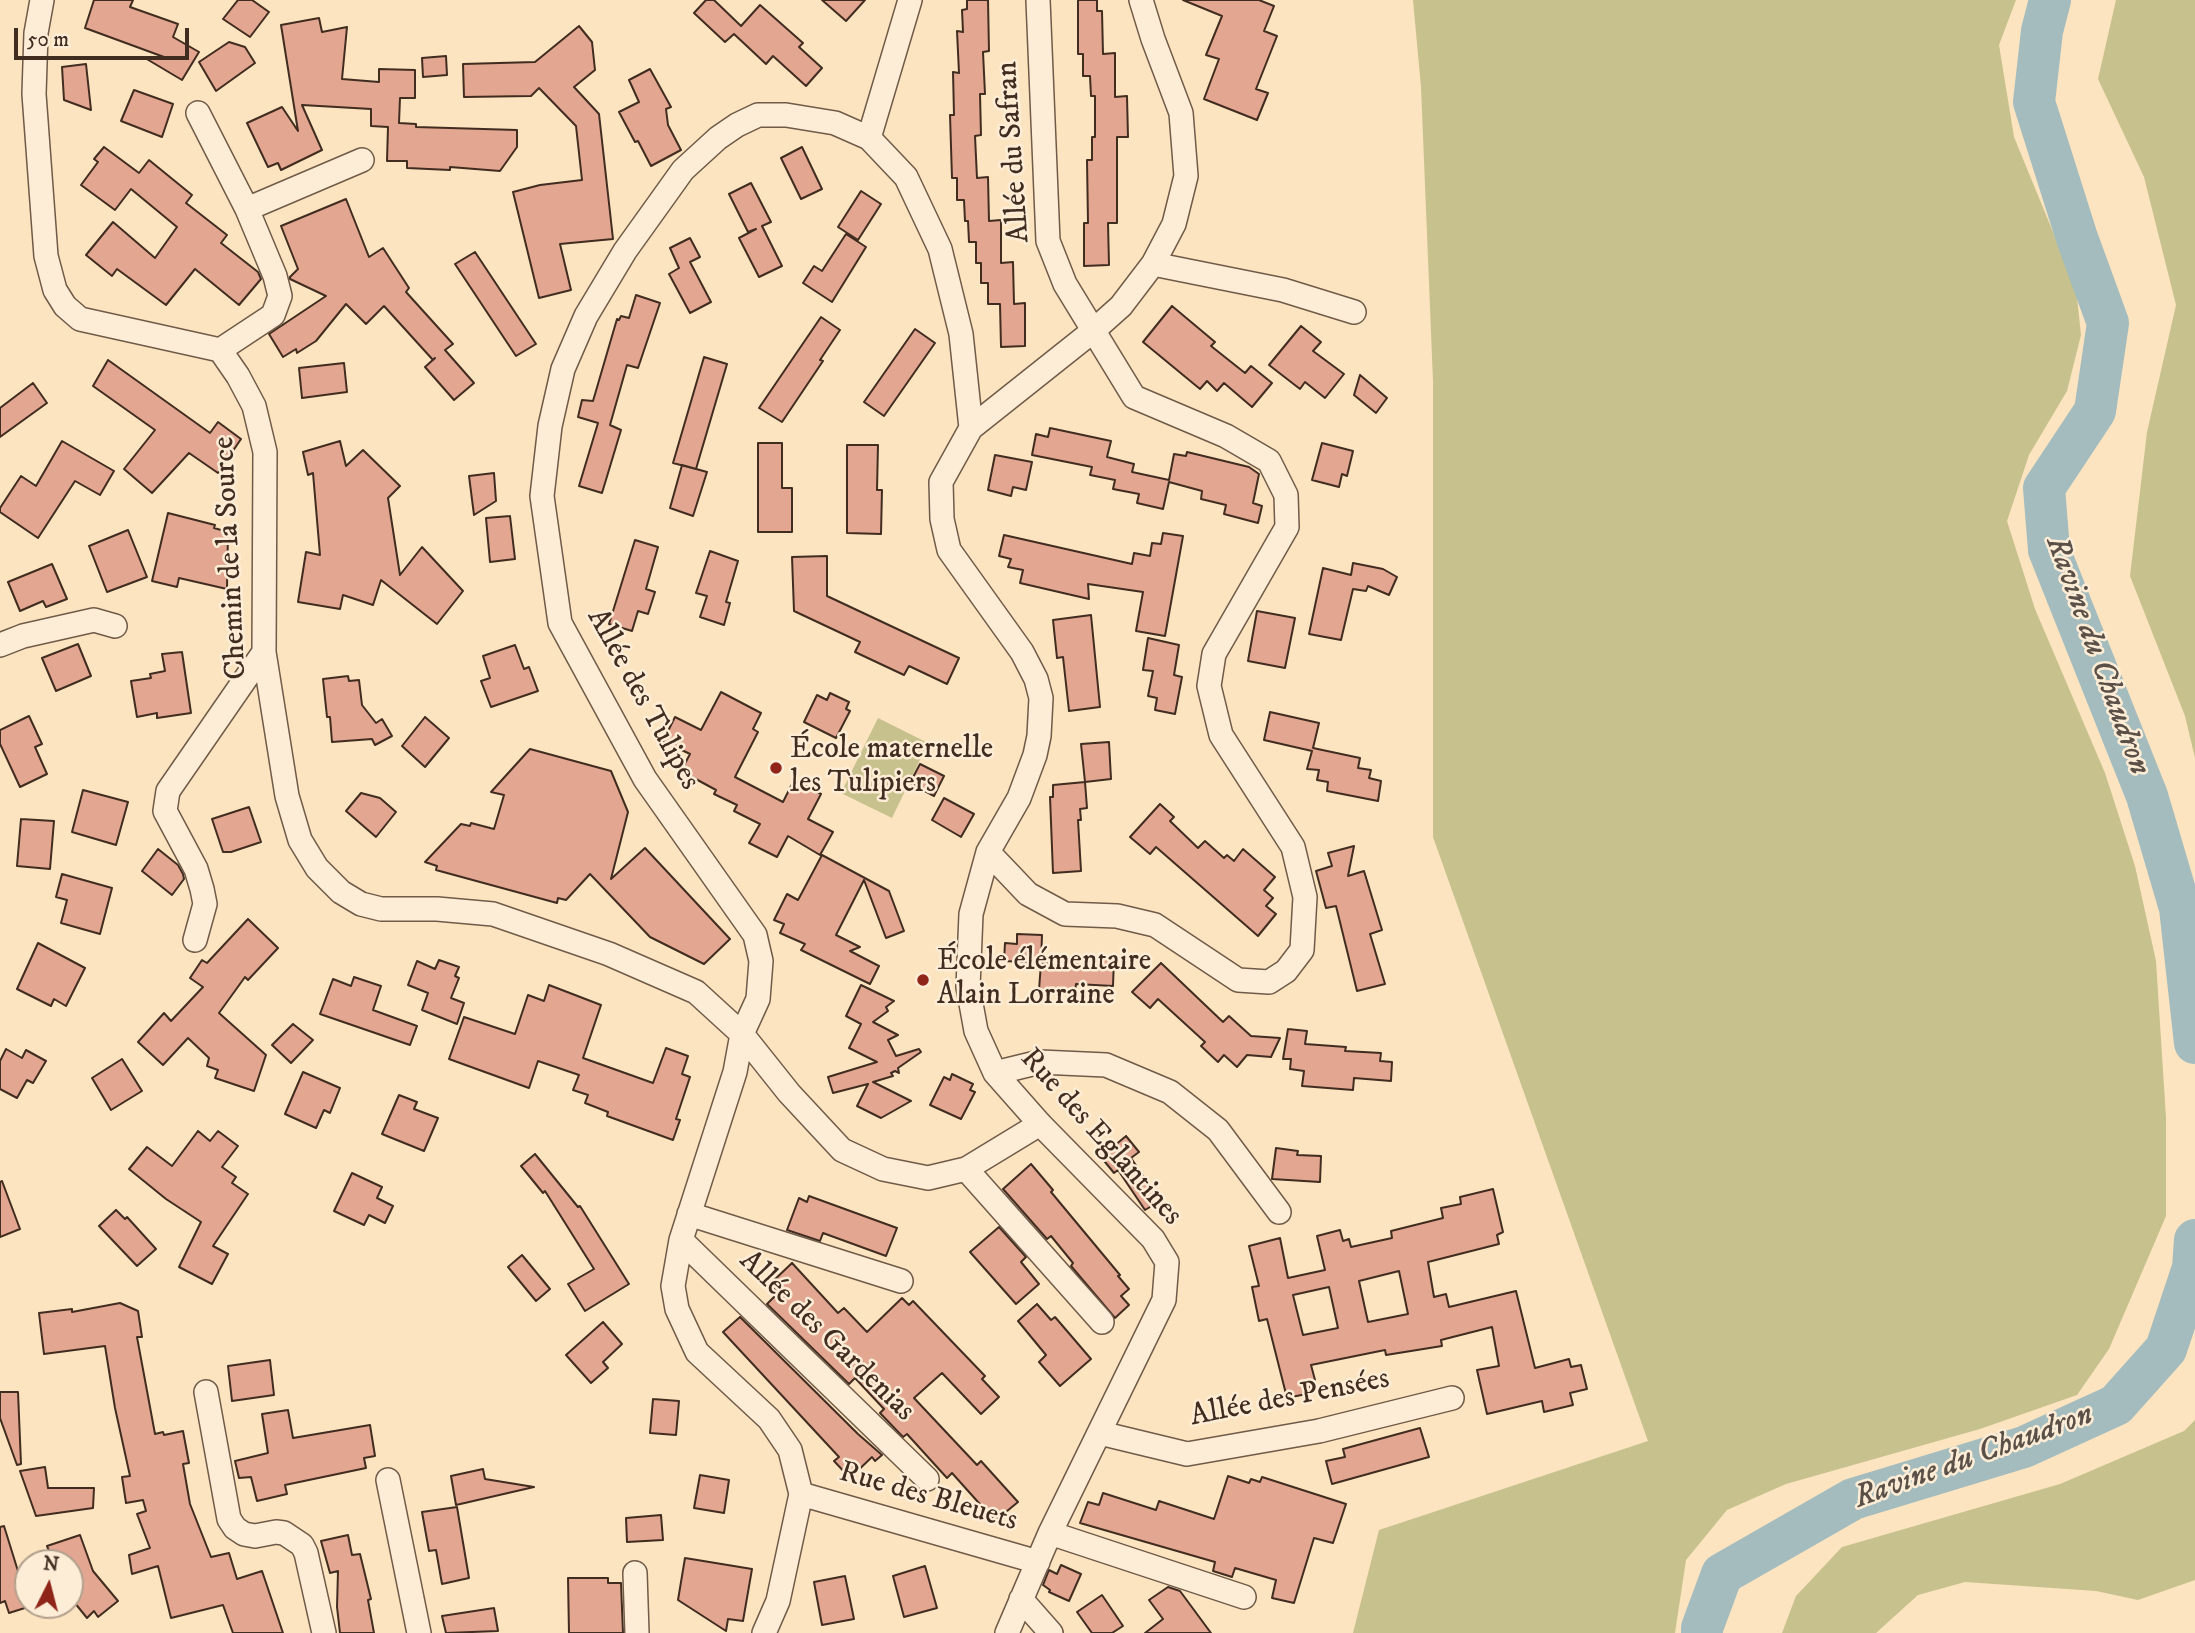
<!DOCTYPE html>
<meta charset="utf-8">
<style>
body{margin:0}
#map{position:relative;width:2195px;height:1633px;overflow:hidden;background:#fce4c0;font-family:"IM FELL DW Pica",serif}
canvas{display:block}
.north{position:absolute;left:14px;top:1549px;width:70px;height:70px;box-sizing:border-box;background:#fdedd6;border:2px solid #b2a08d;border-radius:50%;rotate:6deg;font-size:19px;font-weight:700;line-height:28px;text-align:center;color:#412c20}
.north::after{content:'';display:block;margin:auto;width:24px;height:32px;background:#8f2418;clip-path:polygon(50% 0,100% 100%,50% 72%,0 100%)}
.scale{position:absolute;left:14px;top:28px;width:175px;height:32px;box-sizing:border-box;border:4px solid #412c20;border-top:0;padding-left:9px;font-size:21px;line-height:24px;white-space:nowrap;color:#412c20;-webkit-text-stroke:5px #fdedd6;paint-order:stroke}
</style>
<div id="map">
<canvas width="2195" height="1633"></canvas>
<div class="north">N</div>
<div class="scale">50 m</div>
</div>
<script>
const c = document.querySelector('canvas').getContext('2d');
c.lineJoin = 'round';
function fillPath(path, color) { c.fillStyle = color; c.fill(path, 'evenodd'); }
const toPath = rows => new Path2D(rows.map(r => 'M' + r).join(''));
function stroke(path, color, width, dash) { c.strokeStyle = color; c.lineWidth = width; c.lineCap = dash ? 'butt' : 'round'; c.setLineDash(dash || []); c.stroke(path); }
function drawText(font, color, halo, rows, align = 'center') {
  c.font = font + ' "IM FELL DW Pica",serif'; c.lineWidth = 5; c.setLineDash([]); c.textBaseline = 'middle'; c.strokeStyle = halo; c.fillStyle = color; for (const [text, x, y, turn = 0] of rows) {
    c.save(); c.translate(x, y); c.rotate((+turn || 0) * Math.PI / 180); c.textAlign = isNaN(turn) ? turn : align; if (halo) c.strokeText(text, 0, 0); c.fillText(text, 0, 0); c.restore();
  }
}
fillPath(toPath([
 [1413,0,2016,0,1999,45,2014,137,2076,288,2081,335,2067,391,2029,455,2007,521,2035,609,2105,773,2135,866,2156,961,2166,1118,2166,1216,2109,1349,2077,1395,1980,1429,1786,1484,1727,1510,1686,1560,1675,1633,1353,1633,1379,1530,1648,1441,1433,837,1433,381,1421,87],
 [2116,0,2195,0,2195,758,2185,716,2130,576,2147,432,2176,305,2144,177,2098,79],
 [878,718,928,743,892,818,841,793],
 [2195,1420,2195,1580,2138,1600,2096,1591,1965,1582,1918,1595,1876,1633,1782,1633,1796,1596,1842,1547,2060,1484,2184,1431]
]), '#c7c18d');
stroke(toPath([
 [2050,0,2042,31,2034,102,2077,238,2108,323,2095,411,2044,488,2049,550,2147,796,2180,908,2195,1043],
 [1702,1633,1702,1628,1722,1574,1853,1499,2024,1447,2116,1405,2166,1349,2193,1268,2195,1240]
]), '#a4bcbe', 42);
const building = toPath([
 [94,0,133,0,130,7,178,24,173,37,199,52,182,80,145,58,164,57,85,28,94,0],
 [238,0,252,0,269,12,250,37,223,19,238,0],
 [706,0,714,0,741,26,760,5,803,43,799,47,822,68,806,86,773,56,766,64,734,34,725,42,694,13,706,0],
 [822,0,865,0,846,21,822,0],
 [967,0,988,0,989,51,983,52,985,94,980,94,981,135,975,136,977,178,988,177,989,221,1001,220,1001,263,1013,262,1014,304,1025,303,1025,346,1001,347,1000,304,988,304,988,283,981,283,981,263,976,263,976,242,969,242,968,221,965,221,964,200,957,200,957,178,952,178,950,115,954,115,953,72,959,73,957,31,963,32,962,10,967,9,967,0],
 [1078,0,1097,0,1097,11,1102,11,1103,54,1115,53,1115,97,1127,96,1128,137,1117,137,1117,223,1108,223,1109,265,1084,266,1084,223,1088,223,1087,160,1092,160,1092,137,1095,137,1095,96,1091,96,1090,76,1083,76,1083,54,1078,54,1078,0],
 [1183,0,1259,0,1274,6,1264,31,1277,36,1256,89,1268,93,1257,120,1204,99,1219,59,1206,55,1222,16,1183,0],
 [319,18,322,32,347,27,342,79,379,82,379,69,415,70,415,98,400,98,399,123,416,124,416,127,517,130,517,147,500,171,450,167,450,170,407,168,407,161,387,161,388,127,371,126,371,109,302,105,322,150,281,170,278,163,268,167,247,123,282,107,298,131,281,25,319,18],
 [579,26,592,42,595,70,574,87,599,114,613,239,560,244,571,290,539,298,513,192,540,185,582,180,576,126,539,88,531,96,464,97,463,64,535,62,579,26],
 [229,42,245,47,255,63,216,91,199,62,229,42],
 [446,56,447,75,423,77,422,58,446,56],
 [86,64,91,110,64,100,62,67,86,64],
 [650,69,671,107,666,109,668,125,681,150,651,166,638,141,635,142,619,112,639,102,629,80,650,69],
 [134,90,173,104,162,137,121,121,134,90],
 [104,147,139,173,149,160,192,195,186,203,227,235,221,243,258,272,261,279,239,305,195,269,166,305,117,269,112,276,86,255,113,222,155,258,177,227,131,189,115,210,81,185,98,162,94,159,104,147],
 [802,147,822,189,801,199,781,158,802,147],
 [751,183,771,222,762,226,782,266,759,277,739,238,756,229,748,232,729,194,751,183],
 [861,191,881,204,858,240,838,227,861,191],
 [346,199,369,257,383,248,409,288,406,292,453,344,445,350,474,383,454,400,425,367,435,358,433,360,384,306,366,324,346,304,316,341,297,353,296,349,283,357,269,334,326,296,290,279,290,277,298,269,281,226,346,199],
 [846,234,866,247,832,302,803,283,814,266,822,271,846,234],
 [690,238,700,257,690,262,711,302,690,313,669,274,679,268,670,248,690,238],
 [475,252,536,344,516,356,455,264,475,252],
 [636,295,660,303,638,368,627,365,610,425,621,430,602,493,579,486,598,423,578,417,582,400,593,401,617,319,619,320,621,316,629,318,636,295],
 [1172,306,1215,342,1211,346,1245,373,1251,366,1272,383,1252,407,1224,383,1217,391,1207,381,1200,389,1143,342,1172,306],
 [821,317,840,330,820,360,823,361,782,422,759,408,821,317],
 [1301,326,1321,342,1313,351,1344,374,1325,398,1305,382,1300,389,1269,365,1301,326],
 [915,329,935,343,884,416,864,402,915,329],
 [704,357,727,364,696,469,673,463,704,357],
 [108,360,210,433,218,422,241,439,218,473,189,453,152,493,124,469,155,430,93,386,108,360],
 [344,363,347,392,302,398,299,368,344,363],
 [1360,375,1387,398,1376,413,1354,395,1360,375],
 [33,383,47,403,0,437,0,408,33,383],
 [1050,428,1111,441,1107,457,1134,464,1132,472,1169,480,1174,454,1186,456,1187,452,1249,467,1259,474,1253,503,1262,506,1258,523,1224,514,1226,505,1201,499,1202,491,1169,482,1163,509,1137,503,1139,494,1113,489,1115,480,1090,475,1092,467,1032,455,1036,434,1048,437,1050,428],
 [62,441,114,471,100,495,75,481,38,538,0,512,0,508,21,476,36,486,62,441],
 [340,441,346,466,363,450,400,486,388,498,400,575,422,547,463,591,437,624,381,580,373,605,343,595,340,609,298,602,306,552,320,555,313,473,308,475,303,452,340,441],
 [758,443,782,443,782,488,792,488,792,532,758,532,758,443],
 [1322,443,1353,451,1347,476,1342,474,1339,487,1312,480,1322,443],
 [847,445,878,445,877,490,882,490,881,534,847,533,847,445],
 [995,455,1032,462,1026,490,1013,487,1011,496,988,490,995,455],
 [682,465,707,472,693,516,670,508,682,465],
 [494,473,496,501,474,515,469,476,494,473],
 [168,513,215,525,214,528,228,532,227,589,179,578,177,587,152,581,168,513],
 [510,516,515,559,490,562,486,518,510,516],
 [128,530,147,577,107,592,89,546,128,530],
 [1163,533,1183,536,1165,636,1136,631,1143,592,1088,584,1089,599,1020,583,1023,570,1008,567,1011,559,999,556,1004,535,1132,564,1134,553,1150,556,1152,543,1161,544,1163,533],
 [635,540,658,547,646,589,655,592,648,614,638,611,632,631,609,624,635,540],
 [710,551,738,561,726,602,730,603,724,625,700,617,707,596,696,593,710,551],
 [827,556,827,596,959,658,947,684,909,666,904,675,855,652,860,642,794,611,792,557,827,556],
 [1353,563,1383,569,1397,577,1389,595,1368,586,1366,591,1353,589,1341,640,1309,634,1323,568,1351,575,1353,563],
 [52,564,67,599,46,607,43,601,20,611,8,582,52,564],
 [1257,611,1295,618,1285,668,1248,661,1257,611],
 [1091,615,1100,707,1069,711,1063,657,1057,658,1053,620,1091,615],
 [1148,638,1179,645,1174,675,1182,677,1175,714,1155,710,1157,698,1148,696,1153,671,1143,670,1148,638],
 [78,644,91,676,56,691,42,658,78,644],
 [515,645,524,669,529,667,538,691,491,707,481,681,490,678,483,656,515,645],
 [182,652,191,713,157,718,157,713,137,717,131,681,151,678,150,674,165,671,162,654,182,652],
 [348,676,349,681,359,680,362,705,376,723,382,719,392,736,375,745,372,739,332,742,330,717,327,717,323,679,348,676],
 [721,692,761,713,753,729,758,732,735,777,783,802,794,780,821,794,808,819,833,832,820,855,788,836,777,857,749,843,760,824,734,811,737,805,714,794,716,790,681,771,690,754,663,741,675,717,701,730,721,692],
 [830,693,849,702,846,709,850,711,836,738,804,722,817,695,827,700,830,693],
 [1270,712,1319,723,1313,748,1360,758,1358,768,1371,770,1369,778,1381,781,1378,801,1327,791,1328,782,1317,780,1319,770,1307,769,1312,751,1264,740,1270,712],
 [29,716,42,744,35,747,47,774,20,787,0,744,0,730,29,716],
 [425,717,449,738,425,767,402,746,425,717],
 [1109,742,1111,779,1085,782,1087,808,1080,809,1081,820,1078,820,1081,871,1053,873,1050,797,1053,797,1053,785,1085,782,1081,744,1109,742],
 [530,749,611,771,628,812,611,879,645,848,730,939,704,964,650,937,590,874,566,900,558,898,557,903,436,870,437,866,425,862,461,824,470,826,471,823,494,829,504,795,491,792,530,749],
 [920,764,944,776,934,796,910,783,920,764],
 [83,790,128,802,116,845,72,832,83,790],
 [361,793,380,798,396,812,376,837,346,811,361,793],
 [944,798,974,814,961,837,932,820,944,798],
 [1160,804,1174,817,1170,821,1198,848,1205,841,1224,858,1227,855,1234,861,1243,849,1275,877,1264,890,1273,898,1266,906,1276,914,1258,936,1156,847,1150,854,1130,837,1160,804],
 [249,807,261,842,231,852,223,852,212,819,249,807],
 [21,819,54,821,50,869,17,866,21,819],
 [1354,846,1348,876,1364,871,1382,930,1370,934,1385,984,1357,991,1336,906,1326,908,1316,871,1332,866,1328,853,1354,846],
 [158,849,178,865,183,874,184,879,172,895,142,871,158,849],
 [822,855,889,891,904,931,886,938,864,880,836,935,860,947,850,951,879,966,870,984,801,950,805,944,780,933,784,924,774,920,787,894,798,900,822,855],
 [62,874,112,888,100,934,61,923,67,900,56,897,62,874],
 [248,919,278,948,248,980,245,977,219,1013,266,1055,254,1091,215,1078,218,1070,207,1066,209,1058,188,1038,163,1065,138,1042,164,1013,171,1021,203,987,190,978,202,960,207,963,248,919],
 [1017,934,1042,935,1041,963,1004,961,1005,943,1017,944,1017,934],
 [38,943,85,968,66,1006,54,999,51,1006,17,989,38,943],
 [1089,956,1114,958,1113,986,1076,984,1075,992,1039,990,1041,963,1088,965,1089,956],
 [439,960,459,967,455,976,459,978,451,998,464,1003,457,1024,422,1010,428,993,408,985,417,961,435,969,439,960],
 [1161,963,1223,1022,1229,1016,1251,1036,1280,1038,1271,1057,1247,1055,1237,1067,1224,1055,1218,1062,1201,1046,1205,1042,1158,999,1150,1008,1132,992,1161,963],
 [354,977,381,986,373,1010,417,1026,410,1045,320,1014,333,979,351,986,354,977],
 [549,985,601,1005,583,1058,653,1083,666,1048,688,1056,682,1074,690,1077,676,1119,680,1120,673,1140,607,1116,608,1112,585,1103,588,1095,573,1090,579,1075,538,1061,529,1088,449,1059,464,1017,515,1034,528,995,544,1001,549,985],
 [861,985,894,1001,886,1007,888,1011,873,1022,898,1035,888,1040,896,1056,919,1049,921,1052,898,1068,899,1073,895,1071,891,1073,893,1076,873,1082,911,1101,881,1118,857,1106,868,1084,833,1093,828,1077,877,1062,849,1048,861,1024,846,1016,861,985],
 [293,1024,313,1040,291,1063,272,1045,293,1024],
 [1288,1029,1307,1031,1305,1044,1346,1047,1345,1051,1381,1053,1380,1061,1392,1062,1391,1081,1354,1078,1353,1090,1302,1086,1304,1071,1290,1069,1291,1059,1283,1059,1288,1029],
 [6,1049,22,1058,26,1050,46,1061,33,1083,27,1080,17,1098,0,1089,0,1061,6,1049],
 [122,1059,142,1091,111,1110,92,1078,122,1059],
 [303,1072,340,1088,330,1113,324,1110,316,1128,285,1114,303,1072],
 [952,1074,973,1084,970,1090,975,1092,961,1119,930,1105,944,1077,950,1080,952,1074],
 [399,1095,417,1102,414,1109,438,1118,424,1151,382,1134,399,1095],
 [198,1131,210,1141,218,1131,238,1146,222,1167,236,1177,232,1183,248,1194,213,1246,228,1254,212,1284,179,1267,201,1222,166,1199,129,1169,147,1147,172,1166,198,1131],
 [1126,1136,1139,1152,1131,1158,1160,1201,1145,1210,1118,1170,1114,1173,1101,1157,1126,1136],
 [1276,1148,1298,1151,1297,1155,1321,1156,1320,1182,1272,1179,1276,1148],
 [535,1154,578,1207,580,1206,629,1284,585,1311,568,1284,594,1269,545,1191,543,1193,521,1166,535,1154],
 [1031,1164,1053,1190,1051,1192,1120,1275,1118,1276,1129,1289,1121,1296,1129,1305,1115,1318,1071,1266,1073,1263,1051,1236,1047,1239,1003,1189,1031,1164],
 [352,1173,382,1187,377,1198,393,1206,385,1223,369,1215,364,1225,334,1211,352,1173],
 [2,1181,20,1229,0,1237,0,1182,2,1181],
 [1493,1189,1503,1232,1497,1235,1499,1244,1428,1262,1434,1297,1446,1294,1449,1307,1516,1291,1535,1368,1569,1359,1571,1367,1581,1365,1587,1389,1570,1393,1573,1405,1544,1412,1542,1401,1487,1414,1477,1370,1499,1366,1492,1327,1441,1340,1442,1346,1386,1355,1385,1350,1311,1365,1315,1380,1309,1381,1311,1393,1287,1398,1267,1319,1259,1321,1252,1287,1259,1286,1249,1246,1280,1238,1288,1278,1325,1270,1317,1236,1340,1230,1343,1241,1349,1239,1351,1247,1392,1238,1391,1231,1443,1218,1441,1208,1461,1204,1460,1197,1493,1189],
 [1399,1271,1408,1314,1368,1322,1359,1281,1399,1271],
 [1329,1287,1338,1328,1303,1335,1293,1295,1329,1287],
 [809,1196,897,1228,886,1256,823,1233,820,1241,787,1230,799,1198,807,1202,809,1196],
 [116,1210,125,1219,127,1217,156,1249,137,1266,99,1226,116,1210],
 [999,1227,1026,1257,1021,1262,1039,1284,1016,1304,970,1252,999,1227],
 [522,1255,550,1289,536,1301,508,1267,522,1255],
 [792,1263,838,1313,844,1308,867,1332,902,1298,909,1305,913,1301,985,1376,982,1379,999,1397,981,1414,942,1373,914,1398,977,1465,981,1461,1018,1502,995,1521,952,1473,947,1478,907,1434,903,1437,880,1413,884,1409,855,1378,849,1384,767,1304,778,1293,770,1284,792,1263],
 [120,1303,138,1311,142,1337,137,1337,155,1434,163,1432,164,1435,183,1431,189,1463,183,1464,190,1504,211,1557,229,1553,237,1579,262,1571,283,1633,233,1633,223,1605,171,1618,158,1566,132,1574,129,1555,150,1548,137,1514,146,1511,143,1500,126,1503,122,1477,130,1476,115,1408,105,1346,44,1354,39,1313,72,1309,72,1312,120,1303],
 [1037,1304,1051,1320,1055,1317,1091,1359,1060,1386,1039,1362,1046,1355,1018,1321,1037,1304],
 [740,1317,858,1434,882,1455,875,1461,872,1457,850,1478,834,1461,839,1457,723,1332,740,1317],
 [603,1322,622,1344,603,1362,608,1368,591,1383,566,1355,603,1322],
 [270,1360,274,1395,232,1401,228,1366,270,1360],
 [0,1392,18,1392,21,1464,17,1465,0,1418,0,1392],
 [653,1399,679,1401,676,1435,650,1433,653,1399],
 [288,1410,293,1438,370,1425,375,1456,364,1458,366,1468,285,1485,287,1494,257,1501,251,1477,239,1478,235,1461,268,1453,262,1414,288,1410],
 [1420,1428,1429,1457,1332,1484,1326,1461,1345,1457,1343,1449,1420,1428],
 [45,1467,48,1488,94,1488,93,1508,36,1516,20,1471,45,1467],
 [483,1469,485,1479,534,1487,456,1505,451,1476,483,1469],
 [700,1475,729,1480,724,1513,694,1508,700,1475],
 [1228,1476,1249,1483,1251,1479,1260,1482,1262,1477,1346,1504,1333,1543,1314,1538,1294,1603,1272,1598,1276,1580,1235,1568,1232,1577,1213,1571,1215,1562,1080,1523,1088,1502,1099,1505,1103,1493,1156,1510,1159,1501,1214,1519,1228,1476],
 [457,1507,469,1578,442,1584,436,1550,429,1551,422,1512,457,1507],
 [661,1515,663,1540,627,1542,626,1518,661,1515],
 [4,1526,22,1584,28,1582,28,1607,9,1613,5,1601,0,1603,0,1527,4,1526],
 [80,1535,93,1571,118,1601,98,1617,94,1611,87,1618,70,1597,79,1589,70,1563,54,1563,47,1546,80,1535],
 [348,1535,352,1555,360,1554,371,1599,368,1600,374,1633,340,1633,337,1607,338,1571,330,1573,321,1541,348,1535],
 [685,1558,752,1569,743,1621,728,1619,726,1631,678,1600,685,1558],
 [1061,1565,1081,1574,1069,1601,1049,1592,1050,1590,1043,1585,1049,1570,1057,1574,1061,1565],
 [925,1566,937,1608,904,1617,893,1576,925,1566],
 [845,1576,854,1619,822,1625,814,1582,845,1576],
 [568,1578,608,1578,608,1583,621,1583,623,1633,569,1633,568,1578],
 [1168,1587,1180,1591,1211,1633,1145,1633,1163,1619,1149,1600,1168,1587],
 [1102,1595,1123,1626,1112,1633,1092,1633,1077,1612,1102,1595],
 [494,1608,498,1631,446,1633,442,1616,494,1608]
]);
fillPath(building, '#e2a691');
stroke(building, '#412c20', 2);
const minor = toPath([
 [42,0,36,33,34,94,46,256,55,290,65,306,80,319,220,350,238,376,254,406,265,452,264,652,287,796,300,840,317,868,341,892,361,904,381,909,437,909,493,914,609,954,696,992,742,1034,789,1093,842,1150,883,1169,928,1178,966,1169,1040,1124],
 [198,113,247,209,275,276,280,296,273,315,220,350],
 [869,138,910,0],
 [247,209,362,160],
 [1153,264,1283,290,1354,312],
 [0,645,23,636,94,620,115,626],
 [988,852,1028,894,1065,914,1117,916,1155,925,1238,980,1269,982,1286,971,1302,950,1305,897,1293,847,1221,735,1209,686,1214,654,1287,527,1286,495,1269,461,1226,436,1134,397,1065,284,1048,241,1038,0],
 [195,940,205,904,202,889,196,869,165,811,168,791,264,652],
 [995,1073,1040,1062,1106,1065,1170,1092,1218,1130,1279,1212],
 [966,1169,1102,1322],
 [689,1214,901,1281],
 [681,1240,927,1479],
 [206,1392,229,1519,235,1528,244,1534,255,1536,276,1532,284,1533,302,1545,306,1553,324,1633],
 [1100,1433,1187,1454,1319,1431,1452,1398],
 [388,1480,419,1633],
 [801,1494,1038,1562],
 [1050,1533,1244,1597],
 [635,1573,637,1633],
 [1021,1599,1051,1633],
 [764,1633,778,1601,801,1494,790,1450,769,1419,697,1352,677,1309,673,1286,681,1240,735,1072,742,1034,758,999,761,961,755,935,645,779,560,623,542,496,550,426,563,369,586,316,625,251,683,170,718,138,737,125,758,115,786,115,835,123,869,138,906,177,940,249,961,334,971,428],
 [1007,1633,1050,1533,1164,1300,1167,1262,1153,1239,1040,1124,995,1073,976,1031,968,987,971,914,988,852,1019,798,1035,755,1039,736,1041,698,1036,679,1022,652,949,550,942,519,941,482,971,428,1093,331,1121,306,1153,264,1174,224,1186,176,1181,113,1153,39,1141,0]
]);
stroke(minor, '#705a48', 26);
stroke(minor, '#fdedd6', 23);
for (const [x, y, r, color] of [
 [776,768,7,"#8f2418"],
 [923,980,7,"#8f2418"]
]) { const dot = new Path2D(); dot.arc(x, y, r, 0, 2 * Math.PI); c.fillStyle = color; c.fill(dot); stroke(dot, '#fdedd6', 2.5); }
drawText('30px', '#412c20', '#fdedd6', [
 ["Allée du Safran",1015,152,-94],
 ["Chemin de la Source",232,558,-93],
 ["Allée des Tulipes",642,700,61],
 ["Rue des Eglantines",1100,1138,48],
 ["Allée des Gardenias",826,1337,44],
 ["Allée des Pensées",1290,1399,-11],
 ["Rue des Bleuets",928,1498,16]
]);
drawText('30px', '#412c20', '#fdedd6', [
 ["École maternelle",790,751],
 ["les Tulipiers",790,785],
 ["École élémentaire",937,963],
 ["Alain Lorraine",937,997]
], 'left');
drawText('italic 32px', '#5a5048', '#fdedd6', [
 ["Ravine du Chaudron",2096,656,70],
 ["Ravine du Chaudron",1974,1458,-20]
]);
</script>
